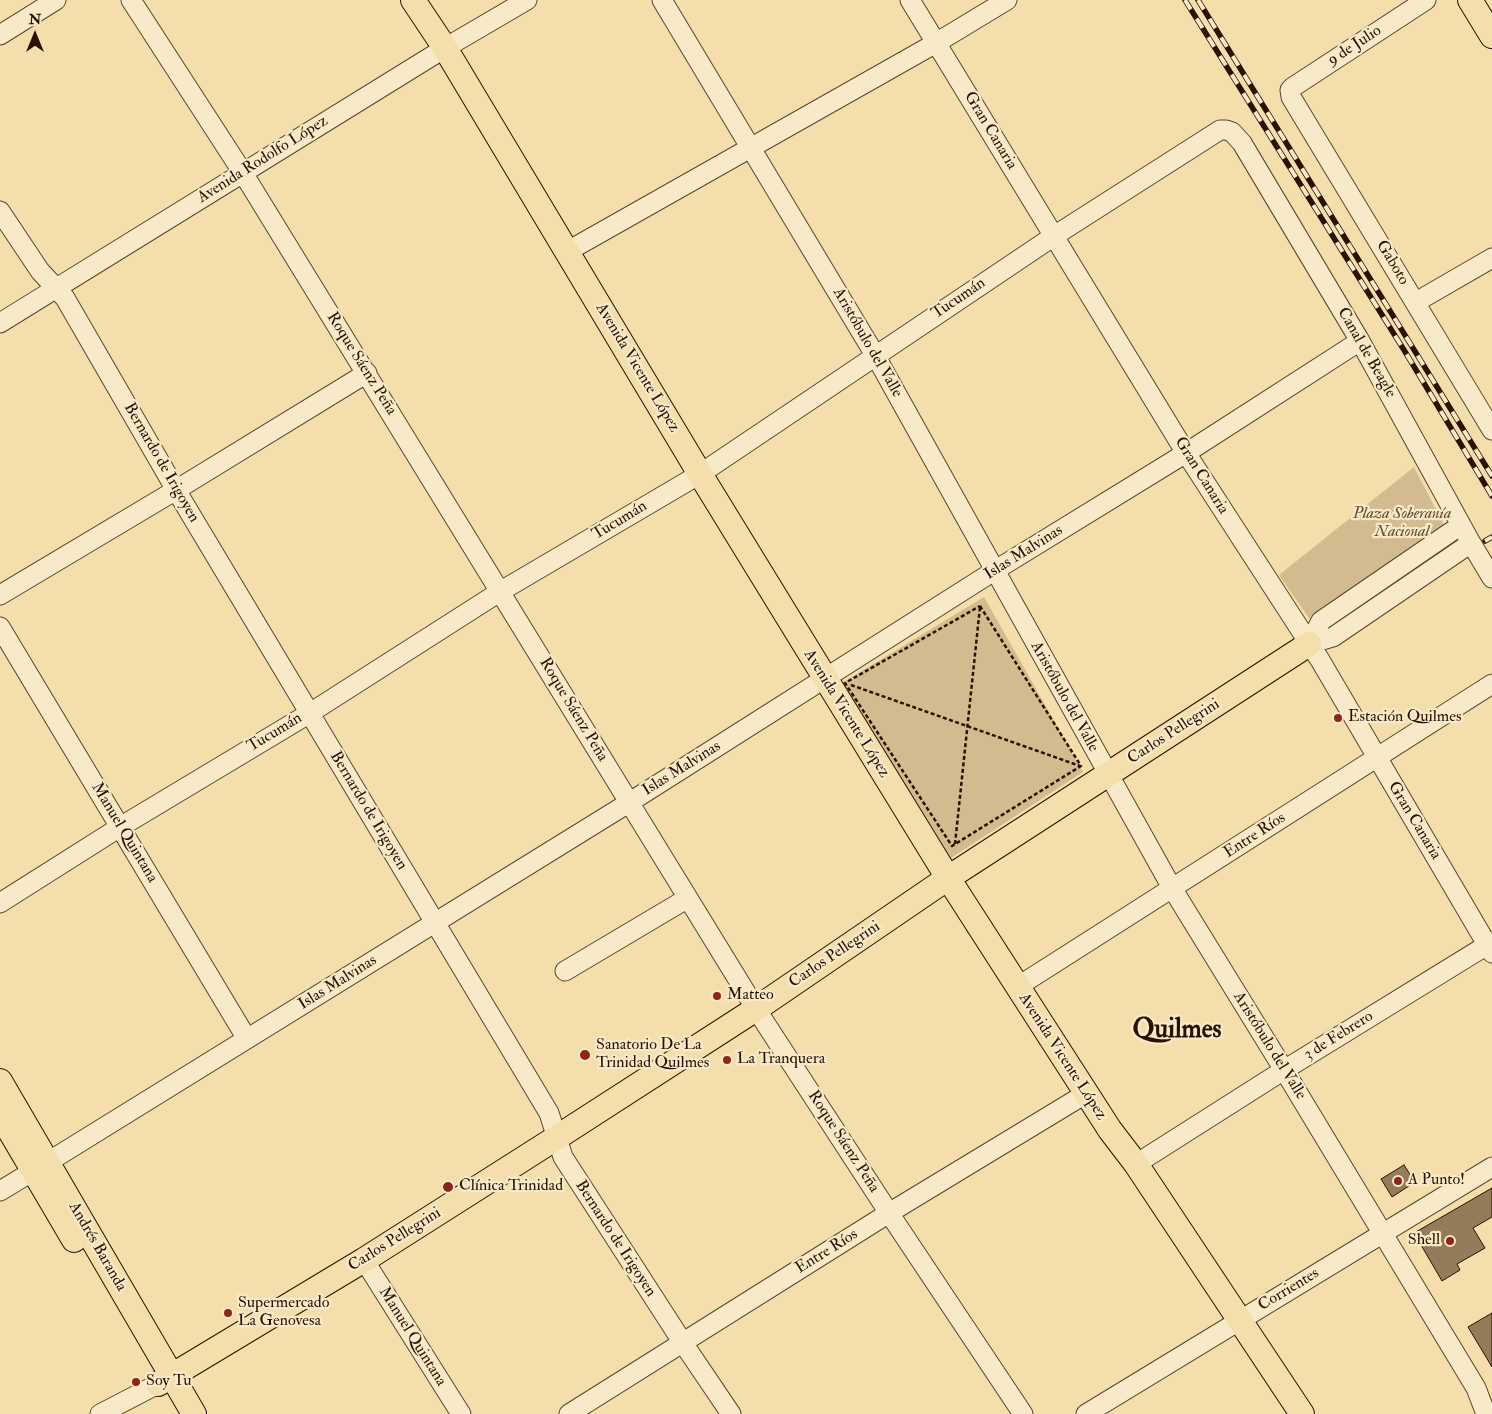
<!DOCTYPE html>
<meta charset="utf-8">
<style>
body{margin:0}
#map{position:relative;width:1492px;height:1414px;overflow:hidden;background:#f4deac;font-family:"IM FELL Double Pica",serif}
canvas{display:block}
.north{position:absolute;left:10px;top:10px;width:50px;height:50px;-webkit-text-stroke:4px #f8eac9;paint-order:stroke;rotate:0deg;font-size:14px;font-weight:700;line-height:20px;text-align:center;color:#2a1100}
.north::after{content:'';display:block;margin:auto;width:18px;height:22px;background:#2a1100;clip-path:polygon(50% 0,100% 100%,50% 72%,0 100%)}
</style>
<div id="map">
<canvas width="1492" height="1414"></canvas>
<div class="north">N</div>
</div>
<script>
const c = document.querySelector('canvas').getContext('2d');
c.lineJoin = 'round';
function fillPath(path, color) { c.fillStyle = color; c.fill(path, 'evenodd'); }
const toPath = rows => new Path2D(rows.map(r => 'M' + r).join(''));
function stroke(path, color, width, dash) { c.strokeStyle = color; c.lineWidth = width; c.lineCap = dash ? 'butt' : 'round'; c.setLineDash(dash || []); c.stroke(path); }
function drawText(font, color, halo, rows, align = 'center') {
  c.font = font + ' "IM FELL Double Pica",serif'; c.lineWidth = 4.5; c.setLineDash([]); c.textBaseline = 'middle'; c.strokeStyle = halo; c.fillStyle = color; for (const [text, x, y, turn = 0] of rows) {
    c.save(); c.translate(x, y); c.rotate((+turn || 0) * Math.PI / 180); c.textAlign = isNaN(turn) ? turn : align; if (halo) c.strokeText(text, 0, 0); c.fillText(text, 0, 0); c.restore();
  }
}
fillPath(toPath([
 [1414,467,1449,535,1318,631,1279,575],
 [984,597,1083,772,951,858,842,683]
]), '#d2bb8f');
const building = toPath([
 [1404,1165,1415,1182,1392,1197,1381,1179,1404,1165],
 [1492,1188,1492,1217,1473,1228,1485,1248,1457,1264,1460,1270,1442,1281,1414,1233,1492,1188],
 [1492,1313,1492,1367,1468,1327,1492,1313]
]);
fillPath(building, '#937c59');
stroke(building, '#2a1100', 1);
const minor = toPath([
 [131,0,243,173,756,1009,889,1213,1023,1414],
 [662,0,875,355,1172,888,1284,1070,1476,1388,1486,1414],
 [910,0,1186,453,1320,660,1492,953],
 [1426,0,1293,87,1290,90,1291,97,1492,430],
 [0,35,56,0],
 [0,211,40,271,65,298,176,490,549,1113,563,1157,683,1343,731,1414],
 [568,251,936,43,1007,0],
 [1416,302,1492,258],
 [0,323,445,48,527,0],
 [0,595,176,490,367,373],
 [0,627,247,1039],
 [1309,644,1321,621,1461,525],
 [1309,644,1333,637,1471,543],
 [0,903,120,827,310,713,501,591,700,474,1054,236,1220,130,1226,130,1232,132,1242,143,1360,341,1471,543,1492,578],
 [565,971,688,898],
 [1017,987,1492,684],
 [1136,1164,1284,1070,1492,942],
 [0,1191,48,1162,630,802,994,571,1186,453,1360,341],
 [364,1260,461,1414],
 [100,1414,158,1384],
 [569,1414,889,1213,1087,1093],
 [1086,1414,1492,1167]
]);
const major = toPath([
 [413,0,445,48,700,474,948,878,1110,1130,1136,1164,1302,1414],
 [1470,0,1492,36],
 [0,1081,194,1414],
 [0,1114,74,1240],
 [158,1384,364,1260,556,1138,756,1009,948,878,1309,644]
]);
stroke(minor, '#5c442b', 21);
stroke(major, '#2a1100', 26);
stroke(toPath([
 [980,606,1081,766,952,846,845,683,980,606],
 [851,685,1080,766],
 [955,844,980,607]
]), '#2a1100', 2.5, [4, 2.5]);
stroke(minor, '#f8eac9', 19);
stroke(major, '#f4deac', 24);
const rail = toPath([
 [1185,0,1404,350,1492,496],
 [1198,0,1492,476],
 [1485,541,1492,537]
]);
stroke(rail, '#2a1100', 5.5);
stroke(rail, '#f8eac9', 4, [11]);
for (const [x, y, r, color] of [
 [1338,718,5,"#8f2418"],
 [717,996,5,"#8f2418"],
 [585,1055,6,"#8f2418"],
 [727,1060,5,"#8f2418"],
 [1398,1181,5,"#8f2418"],
 [448,1187,6,"#8f2418"],
 [1450,1241,5,"#8f2418"],
 [228,1313,5,"#8f2418"],
 [136,1382,5,"#8f2418"]
]) { const dot = new Path2D(); dot.arc(x, y, r, 0, 2 * Math.PI); c.fillStyle = color; c.fill(dot); stroke(dot, '#f8eac9', 2); }
drawText('16px', '#2a1100', '#f8eac9', [
 ["9 de Julio",1355,46,-33],
 ["Gran Canaria",990,131,59],
 ["Avenida Rodolfo López",263,160,-32],
 ["Gaboto",1392,263,59],
 ["Tucumán",959,299,-34],
 ["Aristóbulo del Valle",867,343,60],
 ["Canal de Beagle",1366,353,60],
 ["Roque Sáenz Peña",361,364,58],
 ["Avenida Vicente López",637,368,59],
 ["Bernardo de Irigoyen",161,463,60],
 ["Gran Canaria",1201,476,58],
 ["Tucumán",620,521,-31],
 ["Islas Malvinas",1024,553,-32],
 ["Aristóbulo del Valle",1064,697,61],
 ["Roque Sáenz Peña",573,710,59],
 ["Avenida Vicente López",846,714,58],
 ["Carlos Pellegrini",1174,732,-33],
 ["Tucumán",275,733,-31],
 ["Islas Malvinas",682,769,-32],
 ["Bernardo de Irigoyen",368,811,59],
 ["Gran Canaria",1414,821,59],
 ["Manuel Quintana",124,833,59],
 ["Entre Ríos",1255,836,-33],
 ["Carlos Pellegrini",835,955,-34],
 ["Islas Malvinas",338,983,-32],
 ["3 de Febrero",1339,1036,-32],
 ["Aristóbulo del Valle",1269,1046,58],
 ["Avenida Vicente López",1062,1057,57],
 ["Roque Sáenz Peña",843,1142,57],
 ["Bernardo de Irigoyen",615,1239,57],
 ["Carlos Pellegrini",395,1240,-32],
 ["Andrés Baranda",97,1247,60],
 ["Entre Ríos",827,1252,-32],
 ["Corrientes",1289,1290,-31],
 ["Manuel Quintana",412,1337,58]
]);
drawText('italic 16px', '#654c32', '#f8eac9', [
 ["Plaza Soberanía",1402,515],
 ["Nacional",1402,533]
]);
drawText('16px', '#2a1100', '#f8eac9', [
 ["Estación Quilmes",1348,718],
 ["Matteo",727,996],
 ["Sanatorio De La",596,1046],
 ["Trinidad Quilmes",596,1064],
 ["La Tranquera",737,1060],
 ["A Punto!",1408,1181],
 ["Clínica Trinidad",459,1187],
 ["Shell",1440,1241,"right"],
 ["Supermercado",238,1304],
 ["La Genovesa",238,1322],
 ["Soy Tu",146,1382]
], 'left');
drawText('bold 26px', '#2a1100', '#f8eac9', [
 ["Quilmes",1177,1031]
]);
</script>
